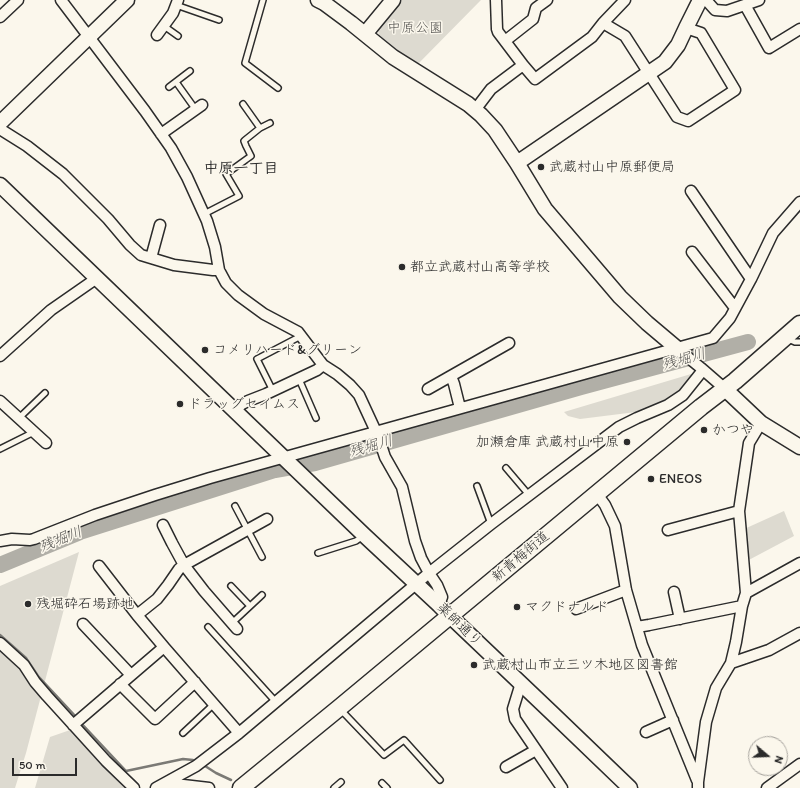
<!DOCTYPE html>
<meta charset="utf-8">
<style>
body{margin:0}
#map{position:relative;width:800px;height:788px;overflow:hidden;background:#fbf7ec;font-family:Itim,sans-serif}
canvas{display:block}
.north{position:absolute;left:748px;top:736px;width:40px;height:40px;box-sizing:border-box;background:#fbf7ec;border:1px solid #a8a59f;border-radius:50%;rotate:109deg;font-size:11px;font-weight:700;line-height:16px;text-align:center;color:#2b2b2b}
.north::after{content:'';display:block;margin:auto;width:14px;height:18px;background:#2b2b2b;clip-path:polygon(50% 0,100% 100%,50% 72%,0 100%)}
.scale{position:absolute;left:12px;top:758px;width:65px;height:18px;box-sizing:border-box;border:2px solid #2b2b2b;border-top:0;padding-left:5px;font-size:12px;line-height:14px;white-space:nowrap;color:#2b2b2b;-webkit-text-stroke:3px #fbf7ec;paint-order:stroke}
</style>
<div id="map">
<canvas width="800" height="788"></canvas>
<div class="north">N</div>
<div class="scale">50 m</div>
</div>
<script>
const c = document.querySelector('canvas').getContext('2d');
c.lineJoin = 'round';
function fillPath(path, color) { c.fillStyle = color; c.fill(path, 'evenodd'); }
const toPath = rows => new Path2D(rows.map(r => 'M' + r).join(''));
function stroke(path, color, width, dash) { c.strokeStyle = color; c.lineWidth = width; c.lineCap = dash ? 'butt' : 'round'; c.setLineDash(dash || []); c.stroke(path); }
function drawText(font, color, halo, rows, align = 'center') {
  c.font = font + ' Itim,"Klee One",sans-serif'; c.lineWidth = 3; c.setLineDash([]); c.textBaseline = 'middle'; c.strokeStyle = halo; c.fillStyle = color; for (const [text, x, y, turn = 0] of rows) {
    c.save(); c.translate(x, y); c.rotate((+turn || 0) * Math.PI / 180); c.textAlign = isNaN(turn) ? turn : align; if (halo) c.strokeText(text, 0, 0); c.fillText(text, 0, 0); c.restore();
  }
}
fillPath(toPath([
 [402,0,481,0,417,65,379,37,378,29],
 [691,374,693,376,678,393,653,406,636,412,580,419,568,416,564,412],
 [784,511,794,536,745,562,742,530],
 [79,552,26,753,15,788,0,788,0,586],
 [73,729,128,788,35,788,50,737]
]), '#dddad0');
stroke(toPath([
 [0,635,26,658,38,676,78,719],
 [81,723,126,771,183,759,193,760,197,762],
 [202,764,216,773,231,780]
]), '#7b7a75', 2.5);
stroke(toPath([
 [0,565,80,532,275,470,315,463,581,387,748,342]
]), '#b1afa7', 16);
const lane = toPath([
 [263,0,245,63,278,88],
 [176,5,219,20],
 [164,26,178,36],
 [176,82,196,110],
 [169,87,190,71],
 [243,104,260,128],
 [204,214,239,196,226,174,251,156,246,146,244,141,245,140,260,128,270,123],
 [788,339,795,342,800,342],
 [299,379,316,418],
 [273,391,257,359,301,336],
 [19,418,45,393],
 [0,449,34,432],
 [506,468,529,495],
 [477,486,491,524],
 [235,506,262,557],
 [318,553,356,541,363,536],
 [231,586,250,606],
 [232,623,262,595],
 [208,627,276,702],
 [340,709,384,755,404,740,440,780],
 [183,733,214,704],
 [382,783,387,788],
 [334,788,341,782]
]);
const street = toPath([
 [61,0,145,111,171,148,187,177,207,221,215,247,219,270,226,283,238,295,264,314,298,332,323,365,337,374,350,385,359,395,378,436,385,457,402,487,415,541,421,558,429,573,437,585,442,597,439,605],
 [496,0,497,29,498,32,523,65,535,79,592,37,603,23,625,0],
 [706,0,715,10,727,11,759,0],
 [745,5,769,48,800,29],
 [0,17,18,0],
 [603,23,625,36,677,117,688,121,735,90,701,33,686,28],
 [157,35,173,13,178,0],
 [505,41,533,19,536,8,547,0],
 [475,110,491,89,523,65],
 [0,129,27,146,63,174,108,219,130,245,141,255,174,265,213,270,219,270],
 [161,134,202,105],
 [691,191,751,279],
 [692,252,735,308],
 [151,258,160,225],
 [679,350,701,368,724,388],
 [0,356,51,310,97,278],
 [451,376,454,384,460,408],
 [428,389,509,343],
 [0,401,46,443],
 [235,410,242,404,248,401,266,394,317,370,323,365],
 [597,494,605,505,615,526,626,590,642,645,697,780],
 [163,525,172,543,184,565,204,591,237,629],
 [668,530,739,511],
 [0,541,12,539,30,540,34,539,95,515,155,495,210,478,713,338,730,318,751,279,773,233,800,202],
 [99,566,137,615,164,647],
 [674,592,680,619],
 [746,593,800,563],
 [576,609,626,590],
 [137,615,157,599,168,585,179,569,184,565,267,519],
 [83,624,131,675],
 [637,627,649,625,742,606],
 [0,643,24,665,35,682,47,696,106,761,134,788],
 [731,663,769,650,800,633],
 [521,683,513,709,515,719,562,788],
 [120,684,155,719,195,682],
 [73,725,164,647,239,733],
 [646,732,673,720],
 [506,767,536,750],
 [166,783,209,788],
 [156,788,196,766,239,733,429,573,491,524,619,427,637,418,668,405,683,395,703,370],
 [698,788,698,782,706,722,716,688,731,663,736,642,742,606,746,593,739,511,749,443,761,423],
 [767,788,800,764]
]);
const secondary = toPath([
 [318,0,324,3,351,23,393,57,468,104,481,115,495,130,517,163,545,209,620,297,647,323,679,350],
 [365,34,393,0],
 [0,123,127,0],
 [517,163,665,62,678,45,686,28,700,0],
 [0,185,364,535,439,605,450,616,553,714,630,788],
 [724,388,761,423,800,447]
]);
const primary = toPath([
 [241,788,339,708,701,407,735,381,800,324]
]);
stroke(lane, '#2b2b2b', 8);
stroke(street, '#2b2b2b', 13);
stroke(secondary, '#2b2b2b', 17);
stroke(primary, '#2b2b2b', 19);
stroke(lane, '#fbf7ec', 5);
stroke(street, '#fbf7ec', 10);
stroke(secondary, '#fbf7ec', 14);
stroke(primary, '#fbf7ec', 16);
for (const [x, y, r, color] of [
 [541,167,4,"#2b2b2b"],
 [402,267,4,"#2b2b2b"],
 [205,350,4,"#2b2b2b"],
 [180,404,4,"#2b2b2b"],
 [704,430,4,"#2b2b2b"],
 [627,442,4,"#2b2b2b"],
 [651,479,4,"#2b2b2b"],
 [28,604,4,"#2b2b2b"],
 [517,607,4,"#2b2b2b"],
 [474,665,4,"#2b2b2b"]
]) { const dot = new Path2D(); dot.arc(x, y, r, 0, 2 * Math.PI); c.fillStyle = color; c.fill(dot); stroke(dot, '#fbf7ec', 1.5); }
drawText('14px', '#585754', '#fbf7ec', [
 ["中原公園",415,28]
]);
drawText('14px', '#2b2b2b', '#fbf7ec', [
 ["武蔵村山中原郵便局",549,167],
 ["都立武蔵村山高等学校",410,267],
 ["コメリハード&グリーン",213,350],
 ["ドラッグセイムス",188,404],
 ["かつや",712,430],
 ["加瀬倉庫 武蔵村山中原",619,442,"right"],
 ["ENEOS",659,479],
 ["残堀砕石場跡地",36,604],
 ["マクドナルド",525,607],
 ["武蔵村山市立三ツ木地区図書館",482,665]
], 'left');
drawText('14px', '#2b2b2b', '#fbf7ec', [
 ["新青梅街道",521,557,-40],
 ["薬師通り",459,625,44]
]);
drawText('bold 15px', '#2b2b2b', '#fbf7ec', [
 ["中原一丁目",241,169]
]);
drawText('italic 15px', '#5a5956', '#fbf7ec', [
 ["残堀川",684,360,-16],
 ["残堀川",371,447,-16],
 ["残堀川",61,540,-22]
]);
</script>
